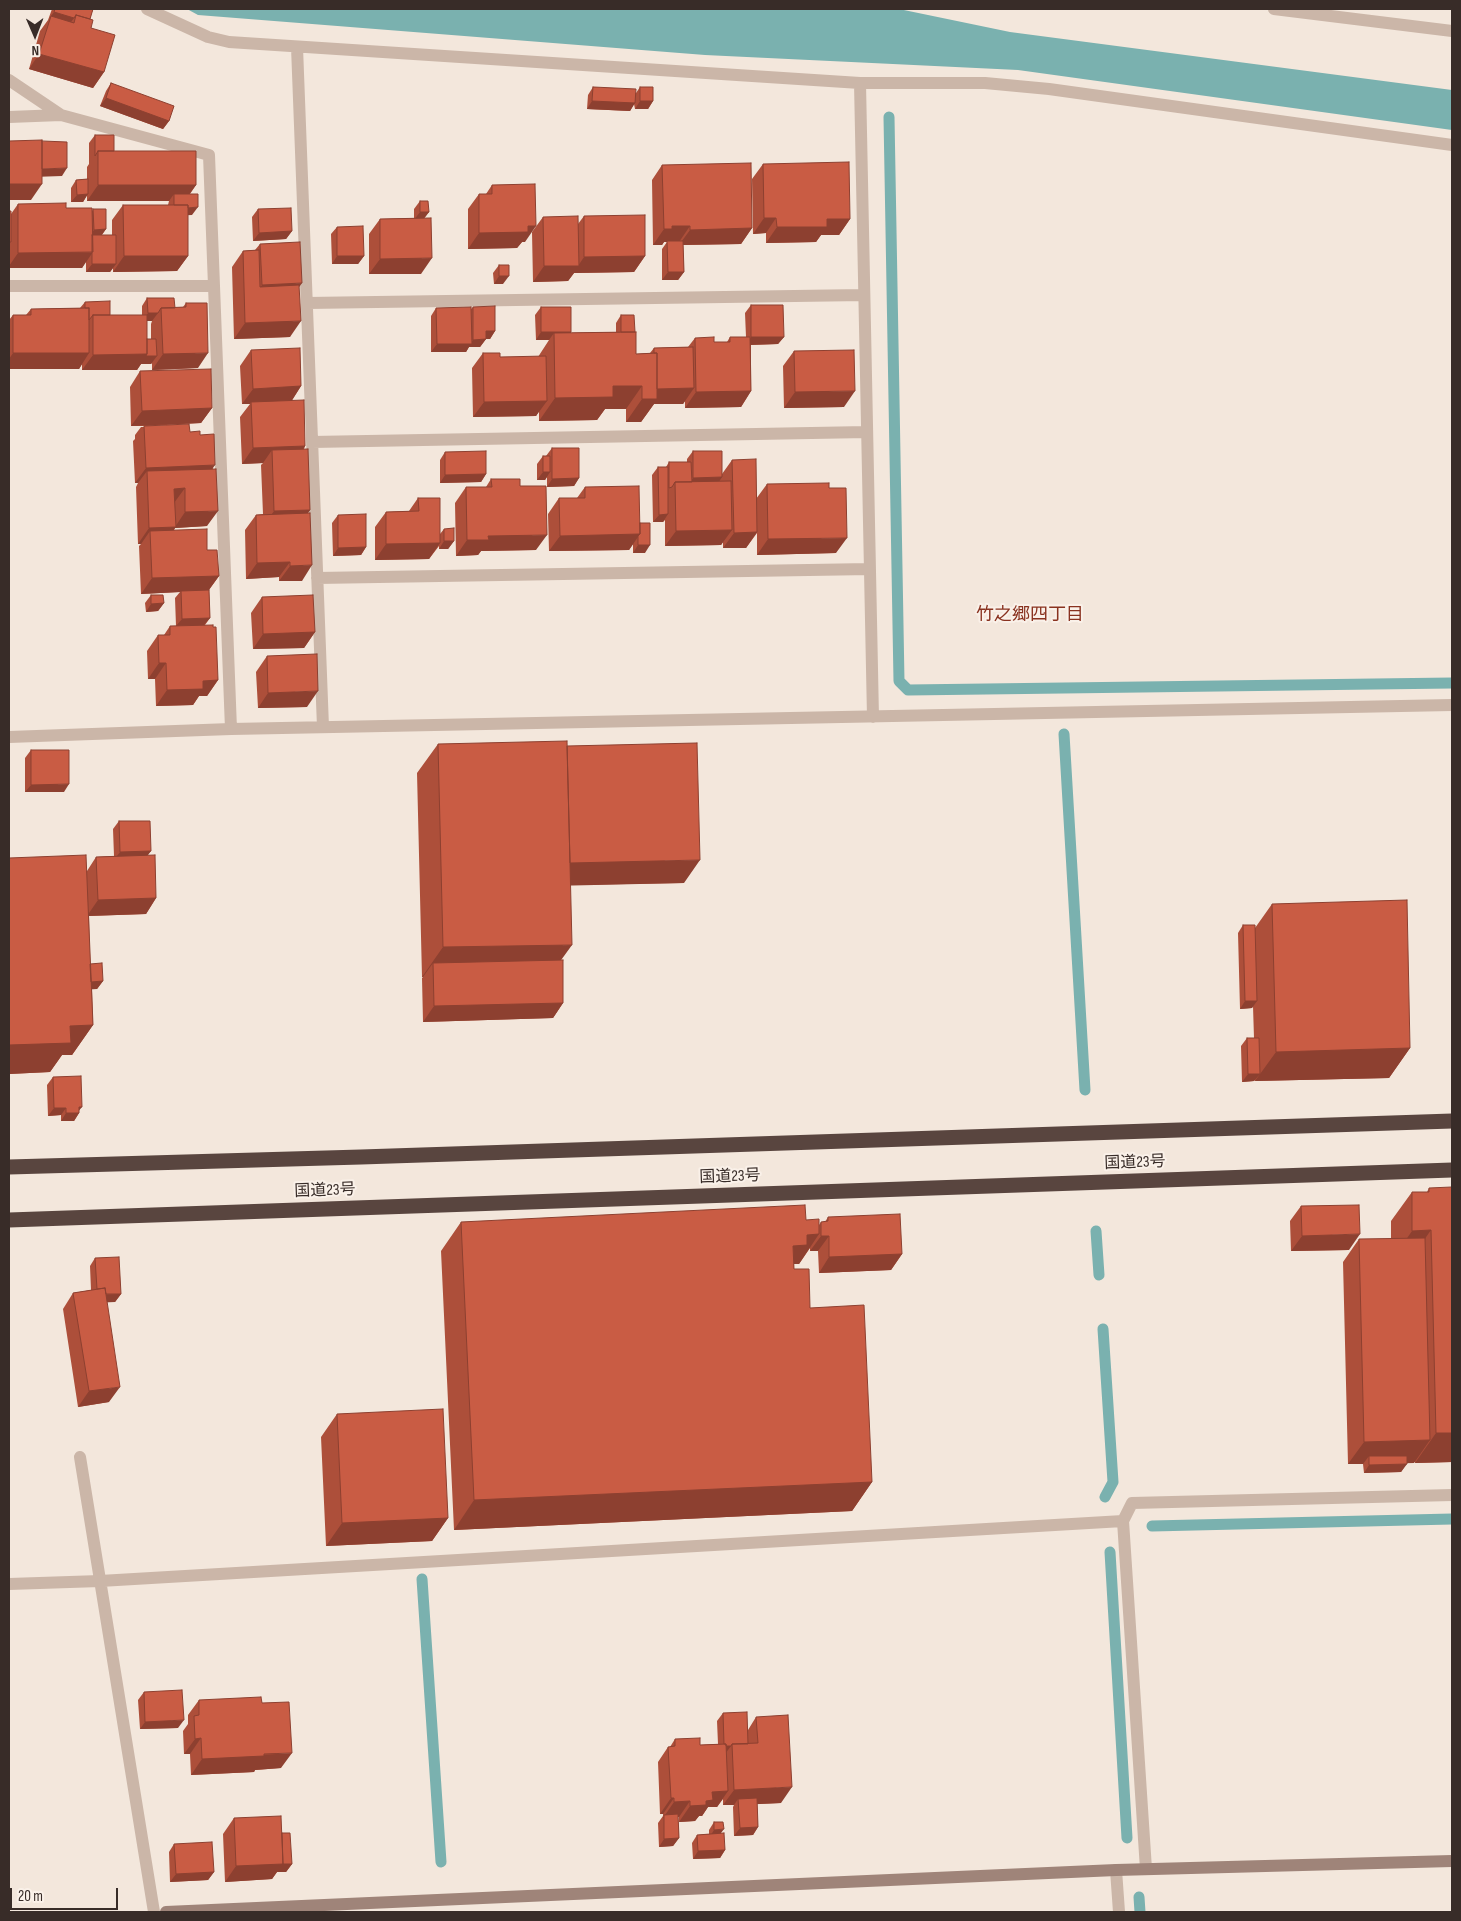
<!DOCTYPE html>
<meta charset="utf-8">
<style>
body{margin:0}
#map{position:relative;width:1461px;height:1921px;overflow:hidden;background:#f3e7dc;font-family:"Sofia Sans Condensed",sans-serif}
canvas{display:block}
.frame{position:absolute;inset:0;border:10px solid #382c28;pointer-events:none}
.north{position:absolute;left:10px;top:10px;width:50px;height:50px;-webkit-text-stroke:4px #faf1e9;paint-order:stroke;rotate:179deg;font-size:14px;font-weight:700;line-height:20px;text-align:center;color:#382c28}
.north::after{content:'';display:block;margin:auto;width:18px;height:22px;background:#382c28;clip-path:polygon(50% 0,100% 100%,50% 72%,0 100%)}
.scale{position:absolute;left:10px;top:1888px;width:108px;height:22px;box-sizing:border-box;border:2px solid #382c28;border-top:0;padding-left:6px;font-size:15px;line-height:18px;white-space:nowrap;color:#382c28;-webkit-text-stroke:4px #faf1e9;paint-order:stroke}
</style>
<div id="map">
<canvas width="1461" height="1921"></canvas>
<div class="frame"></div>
<div class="north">N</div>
<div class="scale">20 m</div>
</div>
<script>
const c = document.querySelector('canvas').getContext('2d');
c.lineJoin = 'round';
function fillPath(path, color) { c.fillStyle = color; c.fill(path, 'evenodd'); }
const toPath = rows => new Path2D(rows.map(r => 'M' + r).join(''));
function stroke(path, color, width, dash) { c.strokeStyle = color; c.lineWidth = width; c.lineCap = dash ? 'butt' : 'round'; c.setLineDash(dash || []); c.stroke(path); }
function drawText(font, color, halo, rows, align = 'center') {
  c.font = font + ' "Sofia Sans Condensed","Noto Sans JP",sans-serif'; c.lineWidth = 4; c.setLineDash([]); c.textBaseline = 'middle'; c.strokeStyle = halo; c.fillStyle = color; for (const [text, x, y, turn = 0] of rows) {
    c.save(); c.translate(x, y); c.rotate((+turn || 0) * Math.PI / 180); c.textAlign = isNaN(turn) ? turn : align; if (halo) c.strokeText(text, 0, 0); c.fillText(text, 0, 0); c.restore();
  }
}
fillPath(toPath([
 [187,9,899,9,1010,32,1452,90,1452,130,1018,70,705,55,198,15]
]), '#7ab1af');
stroke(toPath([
 [889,117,899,681,908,690,1452,683],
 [1064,734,1085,1090],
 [1096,1231,1099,1275],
 [1103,1329,1113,1482,1105,1497],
 [1152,1526,1452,1519],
 [1110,1552,1127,1838],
 [422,1579,441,1862],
 [1139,1897,1140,1912]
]), '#7ab1af', 11);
stroke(toPath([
 [147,9,208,37,229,42,860,83,985,83,1049,89,1452,145],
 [1274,9,1452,31],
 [297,47,323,727],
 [9,80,61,115,209,155,214,286],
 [860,83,873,717],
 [9,117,61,115],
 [9,286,214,286,231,729],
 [307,303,864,295],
 [312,442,867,432],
 [317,578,870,569],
 [9,737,231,729,1452,705],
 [80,1457,154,1912],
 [9,1584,100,1581,1123,1521],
 [1146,1869,1123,1521,1132,1503,1452,1495],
 [1116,1870,1119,1912]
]), '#cbb6a8', 12);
stroke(toPath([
 [166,1912,1116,1870,1452,1861]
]), '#9f8479', 12);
stroke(toPath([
 [9,1167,361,1157,1452,1121],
 [9,1220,1452,1170]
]), '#59453f', 15);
fillPath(toPath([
 [52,9,93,9,90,19,91,28,104,72,93,88,29,69,40,31,48,20],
 [111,83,169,121,163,129,100,106,106,91],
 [593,87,636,93,640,87,653,101,648,109,635,109,634,104,630,111,587,109,588,95],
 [95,135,113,151,196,185,190,194,192,215,188,215,188,256,177,271,113,272,113,268,110,272,86,272,86,261,82,268,9,268,9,211,11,214,18,204,92,211,93,209,106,229,102,235,112,235,112,220,123,205,168,205,169,201,87,201,87,195,83,202,71,202,71,188,76,180,87,179,87,167,89,164,89,143],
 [763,164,850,219,839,235,821,235,816,242,766,243,766,233,753,234,752,179],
 [662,165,752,228,741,244,683,245,684,272,678,280,662,280,662,249,667,242,664,242,662,245,653,245,652,180],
 [492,185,525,242,522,242,517,248,468,249,468,209,479,194,486,194],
 [420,201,429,212,424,218,421,274,369,274,369,234,380,219,414,218,414,209],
 [258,209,292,231,286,239,253,241,252,217],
 [584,216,645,256,634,272,574,273,568,281,533,282,532,232,543,217,578,224],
 [337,227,364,256,358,264,332,264,331,234],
 [260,244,299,287,290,337,234,339,232,267,243,251,255,250],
 [499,265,503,284,494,284,493,273],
 [147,298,175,308,183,307,186,303,198,368,152,370,152,363,151,364,141,364,137,370,82,370,82,364,79,369,9,369,9,320,13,315,26,315,31,309,80,308,85,302,110,315,142,315,142,306],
 [147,321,152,321,151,324,151,339,147,339],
 [751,305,784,337,778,344,751,345,751,391,741,407,685,408,685,401,683,404,654,404,641,422,626,422,626,409,605,409,597,420,539,421,539,411,536,416,473,417,472,368,483,353,500,357,538,357,549,340,536,340,535,315,541,307,571,332,571,333,616,332,616,323,621,315,635,332,636,354,650,353,654,348,688,347,695,338,714,342,727,342,730,337,746,337,745,313],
 [473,307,495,331,490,339,486,339,480,347,469,347,466,352,431,352,431,316,436,308,471,309],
 [251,350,301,386,292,400,305,446,304,449,310,510,308,513,302,581,279,581,279,577,246,579,245,530,256,515,263,514,261,465,263,463,242,464,240,417,250,404,242,404,240,366],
 [794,351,844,407,784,408,783,366],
 [140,371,212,408,201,423,148,426,190,432,200,435,213,469,207,526,175,528,174,530,207,550,219,576,209,590,210,618,205,625,218,680,207,696,199,696,193,705,156,706,155,679,148,679,147,651,158,635,164,635,170,626,176,626,175,598,180,592,141,594,139,546,141,544,138,544,136,487,138,483,135,483,133,441,135,439,135,435,141,427,144,427,144,426,131,426,130,387],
 [552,448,579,478,574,486,547,487,547,477,545,480,537,480,537,464,543,456,546,456],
 [693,451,722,474,732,460,756,499,767,484,836,553,757,555,757,533,746,548,723,548,723,542,721,545,665,546,665,520,663,522,653,522,652,475,658,467,666,467,669,462,687,462,687,459],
 [445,452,486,474,481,482,440,483,440,460],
 [491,479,520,486,536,550,481,551,478,555,456,556,455,503,466,487,486,487],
 [585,487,640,523,645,553,633,553,633,544,629,550,549,551,548,514,559,498,577,498],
 [418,498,440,534,444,529,454,541,448,549,439,549,439,546,429,559,375,560,375,527,386,512,409,511],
 [338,515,366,547,361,555,333,556,332,523],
 [151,595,164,603,158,611,146,612,145,603],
 [262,597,315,632,304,648,253,649,251,613],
 [267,656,307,707,258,708,256,672],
 [438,744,567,746,684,883,570,885,561,960,563,1003,553,1018,423,1022,422,978,423,977,422,977,417,773],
 [31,750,64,792,25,792,25,758],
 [119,821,151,851,147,855,156,898,146,914,89,916,90,964,103,981,97,989,92,989,93,1025,72,1055,62,1055,50,1072,9,1074,9,858,87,871,96,857,114,856,113,829],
 [1272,904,1410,1048,1389,1078,1255,1081,1255,1080,1254,1081,1242,1082,1241,1046,1247,1038,1254,1038,1253,1006,1252,1008,1240,1009,1238,933,1243,925,1255,928],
 [53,1077,79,1111,79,1113,74,1121,61,1121,61,1115,48,1116,47,1085],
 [1429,1188,1452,1462,1415,1463,1415,1462,1407,1463,1401,1472,1364,1473,1363,1464,1348,1464,1343,1262,1359,1239,1391,1239,1391,1221,1412,1192,1427,1192],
 [1301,1206,1349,1250,1291,1251,1290,1221],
 [828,1217,902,1254,891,1270,819,1273,818,1251,810,1251,810,1248,799,1264,794,1264,794,1269,810,1308,872,1482,852,1511,454,1530,441,1251,461,1222,806,1220,819,1225,821,1222,825,1222],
 [95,1258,121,1294,115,1302,107,1302,109,1402,78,1407,63,1309,73,1293,91,1290,90,1266],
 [337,1414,448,1518,432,1541,326,1546,321,1437],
 [144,1692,178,1728,140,1729,138,1700],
 [199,1700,262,1703,281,1768,255,1770,254,1772,191,1775,190,1754,184,1754,183,1731,188,1724,188,1715],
 [723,1713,748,1730,756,1717,781,1803,757,1804,758,1827,753,1835,734,1836,733,1807,734,1805,723,1805,723,1799,717,1807,708,1807,702,1816,699,1816,695,1821,679,1822,679,1817,678,1817,679,1838,673,1846,659,1847,658,1823,663,1816,663,1814,660,1814,658,1762,668,1747,670,1747,675,1739,700,1745,718,1744,717,1721],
 [234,1818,282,1833,292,1864,286,1872,277,1872,272,1879,225,1882,223,1834],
 [714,1822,721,1834,725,1850,720,1858,693,1859,692,1843,697,1835,709,1834,709,1830],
 [174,1844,214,1872,208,1880,170,1882,169,1852]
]), '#ad4f3a');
fillPath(toPath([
 [54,12,74,18,68,26,51,16],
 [39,54,104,72,93,88,29,69],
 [106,98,169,121,163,129,100,106],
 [592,101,635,103,630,111,587,109],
 [640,101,653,101,648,109,635,109],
 [67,168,62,176,33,177,39,169],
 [9,184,42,184,31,200,9,200],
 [98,185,196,185,185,200,174,194,169,201,87,201],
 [88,194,83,202,71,202,77,195],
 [198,207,192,215,168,216,174,208],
 [420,212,429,212,423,220,414,220],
 [764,218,776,218,766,233,753,234],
 [827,219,850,219,839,235,821,235,816,242,766,243,777,227],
 [528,226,536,226,525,242,522,242,517,248,468,249,479,233],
 [672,226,690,226,679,242,664,242,662,245,653,245,664,229],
 [752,228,741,244,679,245,690,230],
 [106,229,100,237,88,237,94,230],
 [292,231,286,239,253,241,259,233],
 [93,252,82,268,9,268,9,266,18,253],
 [124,256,188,256,177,271,113,272],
 [337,256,364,256,358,264,332,264],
 [645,256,634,272,574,273,568,281,533,282,544,266,578,266,584,257],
 [432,258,421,274,369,274,380,259],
 [92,264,116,264,110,272,86,272],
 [668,272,684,272,678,280,662,280],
 [499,276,509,276,503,284,494,284],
 [302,283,291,299,251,300,262,285],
 [148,313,158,313,152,321,142,321],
 [301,321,290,337,234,339,245,323],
 [486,331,495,331,490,339,480,339],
 [541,332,571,332,566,340,554,333,549,340,536,340],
 [751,337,784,337,778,344,746,345],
 [486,339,480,347,469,347,466,352,431,352,437,344,470,344,473,340],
 [13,353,89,353,79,369,9,369,9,359],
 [208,353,198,368,152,370,163,354],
 [147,354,157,356,151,364,141,364,137,370,82,370,93,355],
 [301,386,291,402,251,402,250,404,242,404,253,389],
 [613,386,642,386,626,409,605,409,597,420,539,421,555,398],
 [694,388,683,404,654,404,641,422,626,422,642,399,655,389],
 [751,391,741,407,685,408,696,392],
 [855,391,844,407,784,408,795,392],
 [547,401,536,416,473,417,484,402],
 [212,408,201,423,131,426,142,411],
 [305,446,295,462,272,450,263,463,242,464,253,448],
 [215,465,204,481,147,471,138,483,135,483,146,468],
 [543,472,550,472,545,480,537,480],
 [486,474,481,482,440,483,445,475],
 [722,477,717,485,688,485,693,478],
 [579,478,574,486,547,487,552,479],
 [185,488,174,503,174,489],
 [310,510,299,526,263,527,274,511],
 [218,511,207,526,175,528,165,543,150,531,141,544,138,544,149,528,175,527,185,512],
 [668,514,663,522,653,522,659,515],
 [732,530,721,545,665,546,676,531],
 [757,532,746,548,723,548,734,533],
 [640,534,629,550,549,551,560,536],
 [547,535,536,550,481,551,478,555,456,556,467,540,488,536],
 [847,538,836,553,757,555,768,539],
 [444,541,454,541,448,549,439,549],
 [440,543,429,559,375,560,386,544],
 [638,545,650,545,645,553,633,553],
 [366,547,361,555,333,556,338,548],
 [290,562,279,577,246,579,257,563],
 [312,565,302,581,279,581,290,566],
 [219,576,208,591,181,591,180,592,141,594,152,578],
 [164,603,158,611,146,612,151,604],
 [210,618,204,625,176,626,182,619],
 [315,632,304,648,253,649,263,634],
 [159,663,166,663,155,679,148,679],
 [218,680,207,696,199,696,193,705,156,706,167,690,203,681],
 [318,691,307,707,258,708,268,693],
 [69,784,64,792,25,792,31,785],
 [151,851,145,859,114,860,120,852],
 [700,860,684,883,550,886,566,863],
 [156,898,146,914,87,916,98,900],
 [572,945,551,974,433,963,423,977,422,977,443,947],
 [103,981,97,989,82,990,88,982],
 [1245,1001,1257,1001,1252,1008,1240,1009],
 [563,1003,553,1018,423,1022,434,1006],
 [93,1025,72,1055,62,1055,50,1072,9,1074,9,1045,70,1026],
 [1410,1048,1389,1078,1255,1081,1276,1052],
 [1248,1074,1260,1074,1254,1081,1242,1082],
 [79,1107,82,1107,77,1113,79,1113,74,1121,61,1121,66,1113],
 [54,1108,66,1108,61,1115,48,1116],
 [1431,1230,1410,1260,1392,1260,1412,1231],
 [819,1234,799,1264,794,1264,793,1246,807,1235],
 [1360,1234,1349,1250,1291,1251,1302,1236],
 [821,1236,829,1236,818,1251,810,1251],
 [902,1254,891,1270,819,1273,829,1257],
 [121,1294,115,1302,92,1303,97,1295],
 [120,1387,109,1402,78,1407,89,1391],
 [1436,1433,1452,1433,1452,1462,1415,1463],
 [1430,1440,1414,1463,1369,1464,1369,1456,1363,1464,1348,1464,1364,1442],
 [1407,1464,1401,1472,1364,1473,1369,1465],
 [872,1482,852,1511,454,1530,474,1500],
 [448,1518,432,1541,326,1546,342,1523],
 [184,1720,178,1728,140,1729,145,1722],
 [201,1738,190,1754,184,1754,195,1739],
 [724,1746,731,1746,725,1754],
 [292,1753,281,1768,255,1770,254,1772,191,1775,202,1759],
 [792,1787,781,1803,738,1805,738,1799,734,1805,723,1805,734,1790],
 [728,1791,717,1807,708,1807,702,1816,699,1816,695,1821,679,1822,690,1806,712,1792],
 [671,1798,674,1798,663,1814,660,1814],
 [690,1801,679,1817,663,1818,674,1802],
 [758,1827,753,1835,734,1836,740,1828],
 [724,1829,718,1837,709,1838,714,1830],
 [679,1838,673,1846,659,1847,664,1839],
 [725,1850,720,1858,693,1859,698,1851],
 [283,1864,292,1864,286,1872,277,1872,272,1879,225,1882,236,1866],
 [214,1872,208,1880,170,1882,176,1874]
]), '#8d4030');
const building = toPath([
 [55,9,93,9,90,19,76,15,74,18,54,12,55,9],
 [76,15,93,20,91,28,115,35,104,72,39,54,51,16,74,23,76,15],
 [111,83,174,106,169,121,106,98,111,83],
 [593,87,636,89,635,103,592,101,593,87],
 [640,87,653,87,653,101,640,101,640,87],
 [95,135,114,135,114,151,98,151,95,156,95,135],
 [42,140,42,184,9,184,9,141,42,140],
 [42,141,67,142,67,168,42,169,42,141],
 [98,151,196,151,196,185,98,185,98,151],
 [849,162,850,219,827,219,827,227,777,227,776,218,764,218,763,164,849,162],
 [751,163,752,228,690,230,690,226,672,226,672,229,664,229,662,165,751,163],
 [88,179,88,194,77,195,76,180,88,179],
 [535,184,536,226,528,226,528,232,479,233,479,194,492,194,492,185,535,184],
 [174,194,198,194,198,207,188,208,188,205,174,205,174,194],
 [420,201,428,201,429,212,420,212,420,201],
 [66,203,66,208,92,208,93,252,18,253,18,204,66,203],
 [123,205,188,205,188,256,124,256,123,205],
 [291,208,292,231,259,233,258,209,291,208],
 [93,209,106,209,106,229,94,230,93,209],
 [9,211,11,211,11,242,9,242,9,211],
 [645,215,645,256,584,257,584,216,645,215],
 [578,216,579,266,544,266,543,217,578,216],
 [431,218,432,258,380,259,380,219,431,218],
 [363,226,364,256,337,256,337,227,363,226],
 [92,235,116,235,116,264,92,264,92,235],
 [667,241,683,241,684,272,668,272,667,241],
 [300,242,302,283,262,285,260,244,300,242],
 [259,250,260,287,299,285,301,321,245,323,243,251,259,250],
 [499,265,509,265,509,276,499,276,499,265],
 [147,298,174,298,175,308,161,308,158,313,148,313,147,298],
 [110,301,110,315,93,315,89,320,89,308,85,308,85,302,110,301],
 [186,303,207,303,208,353,163,354,161,308,186,307,186,303],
 [751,305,783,305,784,337,751,337,751,305],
 [495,306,495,331,486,331,486,339,473,340,473,307,495,306],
 [471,307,472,344,437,344,436,308,471,307],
 [541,307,571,307,571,332,541,332,541,307],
 [89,308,89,353,13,353,13,315,31,315,31,309,89,308],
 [93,315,147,315,147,354,93,355,93,315],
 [621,315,634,315,635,332,621,332,621,315],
 [636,332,636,354,657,353,657,399,642,399,642,386,613,386,613,397,555,398,554,333,636,332],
 [714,337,714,342,730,342,730,337,750,337,751,391,696,392,695,338,714,337],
 [147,339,156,339,157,356,146,356,147,354,147,339],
 [693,347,694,388,657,389,657,353,654,353,654,348,693,347],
 [300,348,301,386,253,389,251,350,300,348],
 [854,350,855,391,795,392,794,351,854,350],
 [483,353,500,353,500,357,546,356,547,401,484,402,483,353],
 [211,369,212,408,142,411,140,371,211,369],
 [304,400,305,446,253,448,251,402,304,400],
 [189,424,190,432,200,431,200,435,214,434,215,465,146,468,144,426,189,424],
 [552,448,579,448,579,478,552,479,552,448],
 [308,449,310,510,274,511,272,450,308,449],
 [486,451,486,474,445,475,445,452,486,451],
 [693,451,722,451,722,477,693,478,693,451],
 [543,456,550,456,550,472,543,472,543,456],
 [756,459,757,532,734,533,732,460,756,459],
 [669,462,691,462,692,482,675,482,672,487,669,488,669,462],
 [658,467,668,467,668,514,659,515,658,467],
 [216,469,218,511,185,512,185,488,174,489,176,527,149,528,147,471,216,469],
 [491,479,520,479,520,486,546,486,547,535,488,536,489,540,467,540,466,487,492,487,491,479],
 [731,481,732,530,676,531,675,482,731,481],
 [829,483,829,488,846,488,847,538,768,539,767,484,829,483],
 [639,486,640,534,560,536,559,498,585,498,585,487,639,486],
 [418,498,440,498,440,543,386,544,386,512,419,511,418,498],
 [310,513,312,565,290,566,290,562,257,563,256,515,310,513],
 [366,514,366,547,338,548,338,515,366,514],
 [640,523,650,523,650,545,638,545,638,536,640,534,640,523],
 [454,528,454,541,444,541,444,529,454,528],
 [207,529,207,550,217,550,219,576,152,578,150,531,207,529],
 [209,590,210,618,182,619,181,591,209,590],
 [151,595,163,595,164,603,151,604,151,595],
 [313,595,315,632,263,634,262,597,313,595],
 [213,625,213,627,216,627,218,680,203,681,203,689,167,690,166,663,159,663,158,635,170,635,170,626,213,625],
 [317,654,318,691,268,693,267,656,317,654],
 [567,741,572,945,443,947,438,744,567,741],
 [697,743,700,860,570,863,567,746,697,743],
 [31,750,69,750,69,784,31,785,31,750],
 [119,821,150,821,151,851,120,852,119,821],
 [86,855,93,1025,70,1026,71,1043,9,1045,9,858,86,855],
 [155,855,156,898,98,900,96,857,155,855],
 [1407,900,1410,1048,1276,1052,1272,904,1407,900],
 [1243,925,1255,925,1257,1001,1245,1001,1243,925],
 [563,960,563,1003,434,1006,433,963,563,960],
 [102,963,103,981,91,982,90,964,102,963],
 [1247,1038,1259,1038,1260,1074,1248,1074,1247,1038],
 [81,1076,82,1107,79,1107,79,1113,66,1113,66,1108,54,1108,53,1077,81,1076],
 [1452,1187,1452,1433,1436,1433,1431,1230,1412,1231,1412,1192,1429,1192,1429,1188,1452,1187],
 [805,1205,806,1220,819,1219,819,1234,807,1235,807,1245,793,1246,794,1269,809,1269,810,1308,864,1305,872,1482,474,1500,461,1222,805,1205],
 [1359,1205,1360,1234,1302,1236,1301,1206,1359,1205],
 [900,1214,902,1254,829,1257,829,1236,821,1236,821,1222,828,1221,828,1217,900,1214],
 [1425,1238,1430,1440,1364,1442,1359,1239,1425,1238],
 [119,1257,121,1294,106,1294,105,1288,97,1289,95,1258,119,1257],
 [105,1288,120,1387,89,1391,73,1293,105,1288],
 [443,1409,448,1518,342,1523,337,1414,443,1409],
 [1369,1456,1407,1456,1407,1464,1369,1465,1369,1456],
 [182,1690,184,1720,145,1722,144,1692,182,1690],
 [261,1697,262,1703,289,1702,292,1753,264,1754,264,1756,202,1759,201,1738,195,1739,194,1716,199,1715,199,1700,261,1697],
 [747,1712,748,1744,732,1744,731,1746,726,1746,726,1744,724,1744,723,1713,747,1712],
 [788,1715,792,1787,734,1790,732,1744,758,1743,756,1717,788,1715],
 [700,1738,700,1745,726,1744,728,1791,712,1792,713,1800,706,1801,706,1805,690,1806,690,1801,674,1802,674,1798,671,1798,668,1747,675,1746,675,1739,700,1738],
 [757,1798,758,1827,740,1828,738,1799,757,1798],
 [678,1814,679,1838,664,1839,664,1815,678,1814],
 [281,1816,283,1864,236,1866,234,1818,281,1816],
 [714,1822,723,1822,724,1829,714,1830,714,1822],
 [282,1833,290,1833,292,1864,283,1864,282,1833],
 [724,1833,725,1850,698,1851,697,1835,724,1833],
 [212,1842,214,1872,176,1874,174,1844,212,1842]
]);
fillPath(building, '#c95c44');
stroke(building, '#8d4030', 1);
drawText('16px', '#382c28', '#faf1e9', [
 ["国道23号",1135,1163,-2],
 ["国道23号",730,1177,-2],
 ["国道23号",325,1191,-2]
]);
drawText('18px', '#89321f', '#faf1e9', [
 ["竹之郷四丁目",1030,615]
]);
</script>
